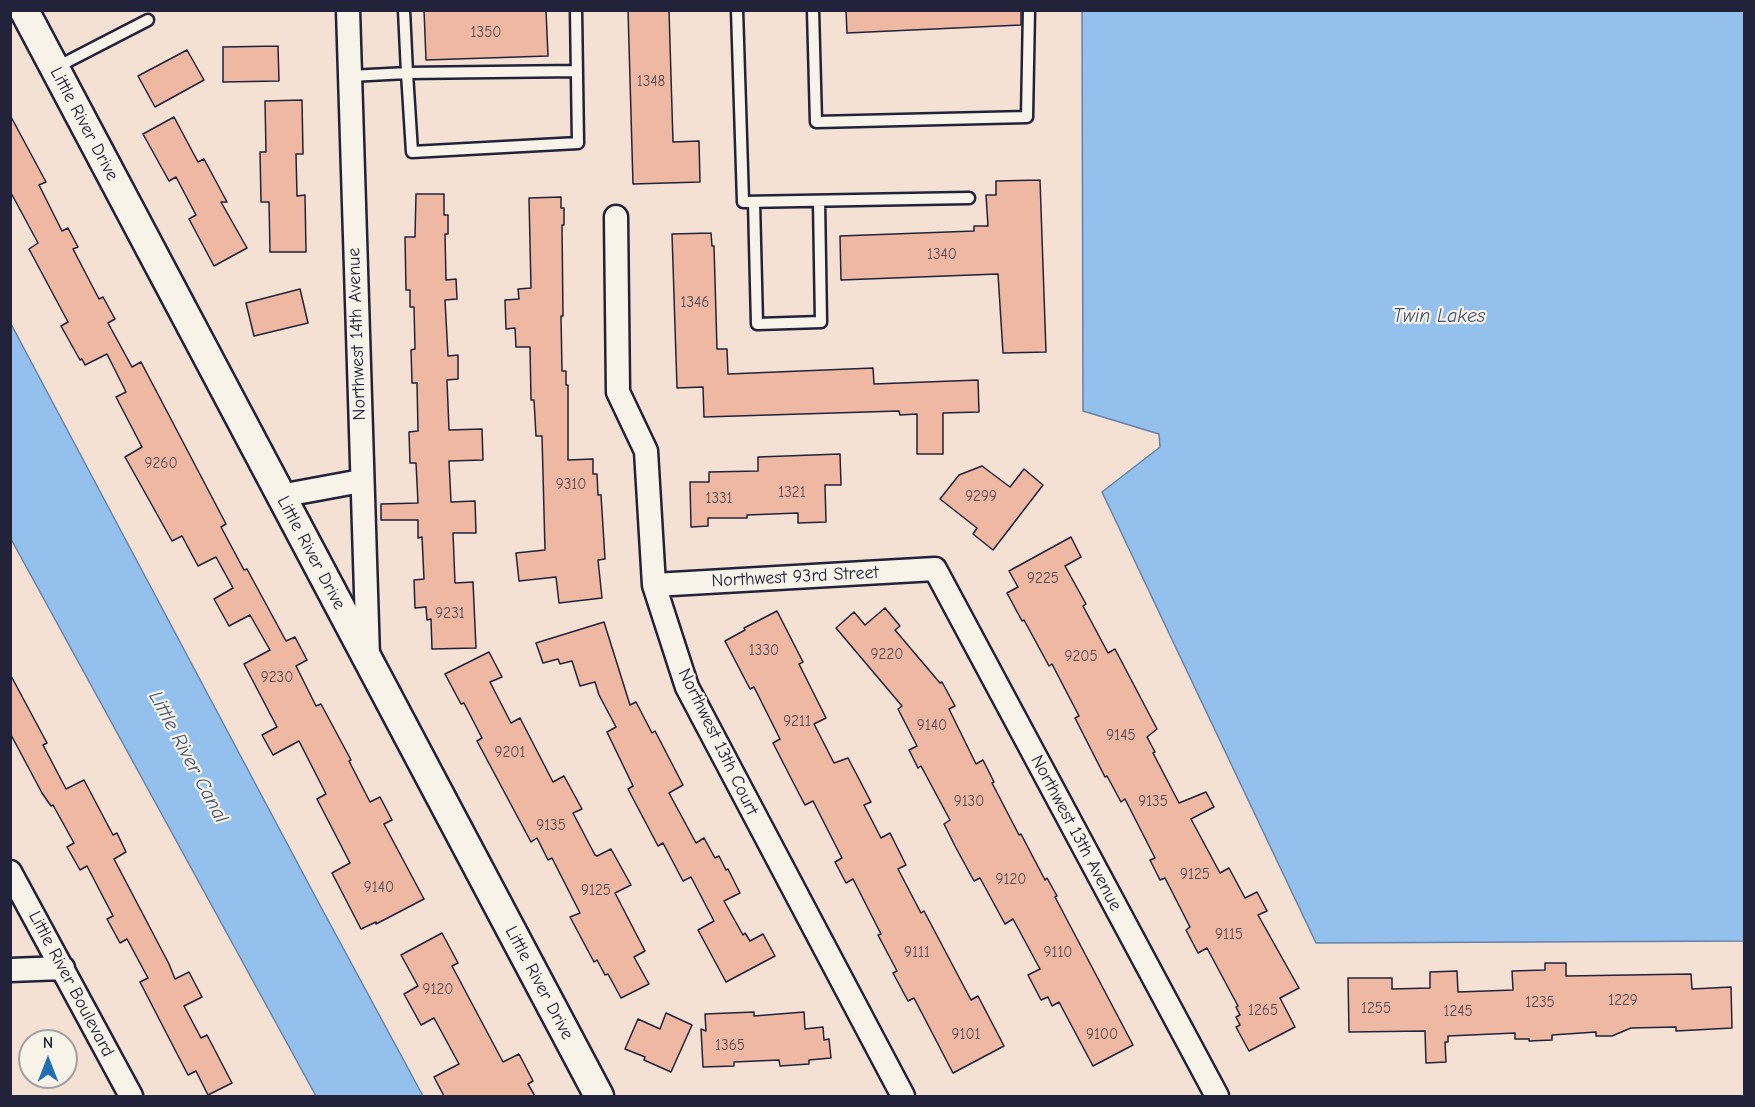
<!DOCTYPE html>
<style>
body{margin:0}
#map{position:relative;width:1755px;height:1107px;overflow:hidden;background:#f4e1d3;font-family:"Comic Neue",sans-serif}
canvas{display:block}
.frame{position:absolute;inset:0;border:12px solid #22223b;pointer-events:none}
.north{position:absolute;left:18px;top:1029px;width:60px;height:60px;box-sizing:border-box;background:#f7f3e8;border:2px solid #a29fa3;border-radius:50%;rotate:0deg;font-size:16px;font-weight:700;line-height:24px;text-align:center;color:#22223b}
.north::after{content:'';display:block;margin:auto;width:21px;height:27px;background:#1f6fb2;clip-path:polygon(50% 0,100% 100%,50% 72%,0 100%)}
</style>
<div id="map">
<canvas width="1755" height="1107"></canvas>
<div class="frame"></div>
<div class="north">N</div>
</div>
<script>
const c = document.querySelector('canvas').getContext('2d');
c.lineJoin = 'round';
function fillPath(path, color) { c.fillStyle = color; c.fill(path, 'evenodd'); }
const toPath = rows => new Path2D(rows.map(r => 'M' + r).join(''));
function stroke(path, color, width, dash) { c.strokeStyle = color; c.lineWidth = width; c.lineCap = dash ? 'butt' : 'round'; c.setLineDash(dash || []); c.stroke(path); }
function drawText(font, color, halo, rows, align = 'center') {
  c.font = font + ' "Comic Neue",sans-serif'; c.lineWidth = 4.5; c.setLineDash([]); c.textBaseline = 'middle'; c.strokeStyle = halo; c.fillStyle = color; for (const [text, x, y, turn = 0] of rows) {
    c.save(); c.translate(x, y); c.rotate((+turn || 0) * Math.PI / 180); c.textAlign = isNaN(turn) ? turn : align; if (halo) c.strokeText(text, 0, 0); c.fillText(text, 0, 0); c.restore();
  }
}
const water = toPath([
 [1082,11,1744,11,1744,941,1316,943,1102,492,1160,447,1159,434,1083,411,1082,11],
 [11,324,315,896,423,1096,316,1096,11,539,11,324]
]);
fillPath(water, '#93c0ed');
stroke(water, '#6681a6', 1.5);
const building = toPath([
 [424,10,546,10,548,56,426,60,424,10],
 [628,10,669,10,673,142,699,141,700,182,633,184,628,10],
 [846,10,1021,10,1021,25,847,33,846,10],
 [278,46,279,81,223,82,223,47,278,46],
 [187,50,204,80,155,107,138,76,187,50],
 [302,100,303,154,296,154,297,196,305,195,306,252,270,252,269,202,261,202,260,152,266,152,265,101,302,100],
 [10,115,46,182,39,185,62,231,68,228,78,247,73,249,99,299,103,297,115,319,108,323,132,367,141,362,226,524,221,527,244,570,247,569,286,641,295,637,307,660,296,666,316,706,321,704,351,760,349,761,370,802,380,797,392,820,384,824,424,899,376,924,376,922,361,929,332,873,350,863,317,799,326,794,299,741,273,755,262,735,277,727,244,664,270,650,250,615,229,626,214,599,233,588,216,557,198,566,182,536,172,541,125,457,142,447,116,397,126,392,107,354,85,365,82,359,80,360,61,326,68,322,29,249,38,243,10,191,10,115],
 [174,117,198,162,204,159,227,202,221,202,247,248,214,266,189,219,196,215,176,177,169,181,143,134,174,117],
 [1040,180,1046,352,1003,353,998,274,841,280,840,236,974,231,974,226,988,226,986,195,996,195,996,181,1040,180],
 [416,194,444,194,444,215,448,215,448,234,445,234,446,280,456,279,457,299,445,300,448,356,458,355,458,379,447,380,449,430,482,429,483,460,449,461,451,502,475,501,476,533,453,533,455,583,473,582,476,648,432,649,431,619,427,620,426,607,415,608,414,580,424,579,422,537,418,538,418,520,381,520,381,504,418,503,416,463,410,463,409,432,418,431,417,383,412,383,411,350,415,349,414,307,410,307,410,290,406,290,405,237,415,237,416,194],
 [561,197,561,208,564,208,564,225,562,225,563,316,561,316,562,371,566,371,566,385,568,385,568,460,593,459,593,474,597,474,598,495,601,495,605,559,598,560,602,598,559,603,556,577,519,581,516,553,545,550,542,436,536,436,534,400,531,400,530,347,516,347,515,328,506,329,505,300,519,299,518,289,531,288,529,198,561,197],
 [711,233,712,246,714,246,717,349,727,349,728,374,873,368,874,384,978,380,979,412,943,413,943,454,917,454,917,414,900,415,899,411,704,417,703,387,677,388,672,234,711,233],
 [300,289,308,323,254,336,246,303,300,289],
 [840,454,841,485,825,485,826,522,798,523,798,513,747,515,747,518,708,518,708,526,691,527,690,482,709,482,709,472,758,471,758,457,840,454],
 [982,466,1010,487,1024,469,1043,485,993,550,973,534,977,528,940,499,959,475,982,466],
 [1071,537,1081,557,1065,566,1086,604,1083,606,1108,653,1115,649,1157,729,1147,737,1155,752,1153,753,1179,803,1206,792,1214,807,1191,819,1220,873,1229,868,1245,898,1257,892,1267,911,1258,915,1299,988,1280,998,1295,1027,1249,1051,1236,1027,1240,1025,1236,1017,1240,1015,1236,1007,1238,1006,1207,948,1198,953,1186,930,1190,927,1165,878,1160,880,1150,860,1155,858,1125,799,1121,802,1107,776,1105,777,1075,718,1079,716,1052,664,1049,666,1024,620,1022,621,1007,593,1018,587,1009,571,1071,537],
 [885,608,900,626,895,630,940,683,942,682,955,706,949,709,976,764,983,760,994,782,992,783,1019,835,1021,834,1045,880,1047,878,1057,896,1055,897,1133,1045,1093,1066,1059,1002,1052,1006,1048,997,1041,1000,1028,975,1040,969,1013,919,1005,924,980,878,974,881,955,846,944,824,950,820,921,766,918,768,909,750,917,746,898,709,902,706,836,628,854,612,865,625,885,608],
 [777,611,803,662,799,664,826,718,814,724,834,763,848,758,871,802,864,805,881,838,890,833,906,865,898,869,921,913,924,911,971,1000,978,996,1004,1046,953,1073,914,998,908,1001,893,973,897,971,878,935,881,934,853,879,846,883,835,862,842,858,813,801,805,805,794,784,773,743,780,739,754,687,750,689,725,641,745,630,744,628,777,611],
 [604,622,630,705,636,702,652,733,655,731,683,785,669,793,696,843,704,838,715,858,719,856,726,870,728,869,740,893,724,901,743,935,745,933,750,941,763,934,775,956,726,982,698,930,714,921,691,877,683,881,663,843,658,846,628,789,633,786,607,732,616,727,599,695,595,682,580,686,572,661,560,664,558,659,543,663,536,643,604,622],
 [489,652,502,677,490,682,511,723,520,718,553,782,564,776,582,809,573,813,595,855,597,856,611,849,631,885,615,893,645,951,634,957,649,984,621,998,608,974,605,975,597,960,594,962,570,917,580,913,552,858,548,860,537,838,531,842,477,741,482,738,464,703,461,704,445,674,489,652],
 [10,674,47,743,43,745,66,789,84,780,113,835,117,833,126,852,114,859,169,964,175,979,189,972,202,997,184,1006,201,1038,207,1035,232,1083,208,1095,196,1071,188,1075,140,982,148,978,127,939,120,943,107,919,113,916,87,866,80,870,67,847,74,843,53,805,51,806,42,793,10,733,10,674],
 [442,933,458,963,452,966,503,1062,519,1054,533,1081,528,1084,535,1096,444,1096,434,1077,459,1064,434,1018,421,1025,404,994,418,986,401,955,442,933],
 [1545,963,1566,963,1566,976,1691,974,1692,989,1731,987,1732,1028,1676,1031,1676,1027,1631,1028,1612,1036,1596,1036,1596,1032,1552,1035,1552,1040,1529,1041,1529,1039,1515,1039,1515,1033,1448,1036,1448,1042,1445,1042,1446,1062,1426,1063,1425,1031,1349,1032,1348,978,1392,978,1392,989,1430,988,1430,972,1457,971,1458,992,1513,990,1512,971,1545,970,1545,963],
 [754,1012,754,1016,804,1012,805,1029,823,1027,824,1040,829,1039,831,1058,809,1060,809,1064,780,1066,779,1060,734,1062,734,1066,703,1067,701,1029,706,1031,705,1014,754,1012],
 [666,1013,692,1025,671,1072,644,1060,645,1057,625,1049,638,1019,660,1029,666,1013]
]);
fillPath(building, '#eeb8a3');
stroke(building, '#22223b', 1.5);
const service = toPath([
 [404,10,407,73,577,71],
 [737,10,743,202,969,198],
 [813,10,816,122,1027,117,1029,10],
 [55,68,148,20],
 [350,76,407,73,412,152,578,143,576,10],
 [754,202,757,324,821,322,819,201]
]);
const minor = toPath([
 [348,10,368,657],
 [616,217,618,392,646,451,654,585,687,687,903,1096],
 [280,496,361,481],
 [654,585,935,569,1217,1096],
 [10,872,131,1096],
 [10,970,63,968]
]);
const tertiary = toPath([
 [24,10,599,1096]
]);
stroke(service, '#22223b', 15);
stroke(minor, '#22223b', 27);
stroke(tertiary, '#22223b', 33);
stroke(service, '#f7f3e8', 10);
stroke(minor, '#f7f3e8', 22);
stroke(tertiary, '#f7f3e8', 28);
drawText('15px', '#554855', null, [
 ["1350",486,33],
 ["1348",651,82],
 ["1340",942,255],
 ["1346",695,303],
 ["9260",161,464],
 ["9310",571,485],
 ["1321",792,493],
 ["9299",981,497],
 ["1331",719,499],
 ["9225",1043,579],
 ["9231",450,614],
 ["1330",764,651],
 ["9220",887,655],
 ["9205",1081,657],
 ["9230",277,678],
 ["9211",797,722],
 ["9140",932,726],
 ["9145",1121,736],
 ["9201",510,753],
 ["9130",969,802],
 ["9135",1153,802],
 ["9135",551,826],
 ["9125",1195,875],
 ["9120",1011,880],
 ["9140",379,888],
 ["9125",596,891],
 ["9115",1229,935],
 ["9111",917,953],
 ["9110",1058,953],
 ["9120",438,990],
 ["1229",1623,1001],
 ["1235",1540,1003],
 ["1255",1376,1009],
 ["1265",1263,1011],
 ["1245",1458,1012],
 ["9101",966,1035],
 ["9100",1102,1035],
 ["1365",730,1046]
]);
drawText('18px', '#22223b', '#f7f3e8', [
 ["Little River Drive",84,124,62],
 ["Northwest 14th Avenue",357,334,-92],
 ["Little River Drive",311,553,62],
 ["Northwest 93rd Street",795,577,-3],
 ["Northwest 13th Court",718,742,64],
 ["Northwest 13th Avenue",1076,833,62],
 ["Little River Drive",539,983,62],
 ["Little River Boulevard",71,984,62]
]);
drawText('italic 20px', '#445170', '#f7f3e8', [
 ["Twin Lakes",1439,316],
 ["Little River Canal",188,757,62]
]);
</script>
